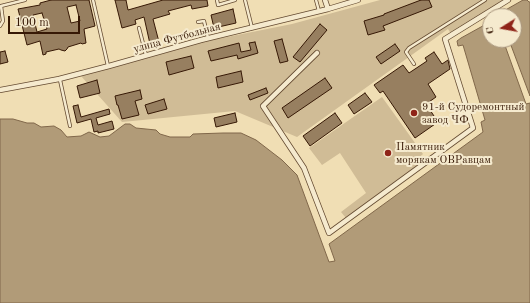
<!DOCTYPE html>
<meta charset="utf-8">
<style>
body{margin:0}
#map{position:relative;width:530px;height:303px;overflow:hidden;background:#f0deb4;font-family:"Old Standard TT",serif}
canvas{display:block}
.north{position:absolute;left:482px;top:8px;width:40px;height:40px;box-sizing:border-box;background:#f5eace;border:1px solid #a9967e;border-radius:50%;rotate:259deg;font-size:11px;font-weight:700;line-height:16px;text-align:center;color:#361805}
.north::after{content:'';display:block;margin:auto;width:14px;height:18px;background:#8f2418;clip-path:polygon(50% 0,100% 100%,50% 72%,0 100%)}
.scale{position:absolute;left:8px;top:16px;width:72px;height:18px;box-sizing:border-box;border:2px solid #361805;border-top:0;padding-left:5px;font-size:12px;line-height:14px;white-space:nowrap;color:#361805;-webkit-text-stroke:3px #f5eace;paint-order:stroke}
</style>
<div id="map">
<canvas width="530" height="303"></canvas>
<div class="north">С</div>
<div class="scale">100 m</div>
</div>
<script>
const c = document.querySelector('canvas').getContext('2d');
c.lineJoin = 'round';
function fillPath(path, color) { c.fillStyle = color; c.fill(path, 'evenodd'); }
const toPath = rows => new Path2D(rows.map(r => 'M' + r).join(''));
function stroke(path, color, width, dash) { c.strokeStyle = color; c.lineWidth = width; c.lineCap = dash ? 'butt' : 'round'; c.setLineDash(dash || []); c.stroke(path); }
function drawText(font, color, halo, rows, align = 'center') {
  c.font = font + ' "Old Standard TT",serif'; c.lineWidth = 4; c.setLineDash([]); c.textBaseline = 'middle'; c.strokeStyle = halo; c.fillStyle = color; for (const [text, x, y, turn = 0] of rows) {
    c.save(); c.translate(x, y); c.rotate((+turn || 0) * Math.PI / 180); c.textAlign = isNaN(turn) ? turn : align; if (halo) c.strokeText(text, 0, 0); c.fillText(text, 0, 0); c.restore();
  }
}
fillPath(toPath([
 [380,0,512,0,453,37,448,29,297,137,235,111,122,122,81,76,202,42,292,24],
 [382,97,423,154,416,160,419,166,346,218,341,212,366,193,340,153,322,165,309,148]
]), '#d0bc96');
const water = toPath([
 [523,0,527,0,529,2,530,2,530,96,509,40,514,40,514,16,501,16,500,15,502,14,502,12,523,0],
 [490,22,490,40,503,40,526,104,530,103,530,303,0,303,0,119,13,119,27,123,34,123,41,127,54,126,61,130,67,137,81,136,89,132,100,137,109,136,125,124,130,124,136,128,156,130,160,134,170,137,190,137,193,134,223,133,241,133,256,140,282,160,297,175,329,262,335,261,329,244,483,132,481,122,485,120,463,45,458,46,457,41,461,38,490,22]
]);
fillPath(water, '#b19b78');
stroke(water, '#80674a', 1);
const building = toPath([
 [51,0,89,0,95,26,84,29,86,43,82,44,81,43,68,47,67,49,65,51,61,50,59,49,46,52,46,54,43,55,40,41,27,45,18,9,40,5,40,3,51,0],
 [76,5,80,21,71,23,67,7,76,5],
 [42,13,47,29,37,32,33,15,42,13],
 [115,0,126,0,128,10,163,0,207,0,208,6,192,9,191,5,168,11,170,14,153,19,159,42,150,44,144,17,135,20,136,24,122,28,115,0],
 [421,0,429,0,432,7,383,26,385,30,368,35,364,21,384,15,384,14,421,0],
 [233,9,236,23,214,28,211,15,233,9],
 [320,24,327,30,300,62,293,57,320,24],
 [282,39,288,61,280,63,274,41,282,39],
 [255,42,258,53,238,59,237,55,211,61,208,51,239,43,241,52,251,50,249,43,255,42],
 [395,44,400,51,381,64,376,57,395,44],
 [5,51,8,62,0,64,0,52,5,51],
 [434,52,442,64,448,60,450,69,428,84,436,97,426,104,438,122,415,138,383,91,380,93,374,85,403,65,409,73,427,61,425,58,434,52],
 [191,56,194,68,169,75,166,62,191,56],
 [241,71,243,82,218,88,216,77,241,71],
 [325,78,332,88,288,118,282,108,325,78],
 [97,80,100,93,80,98,77,86,97,80],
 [266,88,268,93,250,100,248,95,266,88],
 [140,90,142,99,135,101,139,115,122,119,118,105,117,105,115,96,140,90],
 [365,93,372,102,354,114,348,105,365,93],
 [164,99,167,109,148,114,145,105,164,99],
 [78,105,81,117,109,109,110,114,96,118,98,125,112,121,114,129,98,133,98,131,94,132,91,119,77,123,73,106,78,105],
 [235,113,237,122,216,127,214,118,235,113],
 [335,113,342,123,310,146,303,136,335,113]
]);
fillPath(building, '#977f60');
stroke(building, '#361805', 1);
const service = toPath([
 [93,0,108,66],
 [217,0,218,5,235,0],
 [245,0,252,28],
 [316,0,319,11],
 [198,22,204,21,208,38],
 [0,26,3,21,1,6,25,0],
 [139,28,146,55],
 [414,64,406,52,409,48,485,0],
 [60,80,70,126]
]);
const minor = toPath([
 [325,0,328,9],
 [317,53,263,106,304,168,329,233,473,128,445,39,508,0],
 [0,90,59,79,109,66,201,40,328,9,358,0]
]);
stroke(service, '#644a31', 4);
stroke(minor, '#644a31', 6);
stroke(service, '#f5eace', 2.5);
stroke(minor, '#f5eace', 4.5);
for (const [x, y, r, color] of [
 [414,113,4,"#8f2418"],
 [388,153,4,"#8f2418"]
]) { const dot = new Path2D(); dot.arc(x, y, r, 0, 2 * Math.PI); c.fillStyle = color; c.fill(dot); stroke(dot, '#f5eace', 1.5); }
drawText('11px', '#361805', '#f5eace', [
 ["улица Футбольная",177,38,-15]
]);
drawText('11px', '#361805', '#f5eace', [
 ["91-й Судоремонтный",422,107],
 ["завод ЧФ",422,120],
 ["Памятник",396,147],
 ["морякам ОВРавцам",396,160]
], 'left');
</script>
